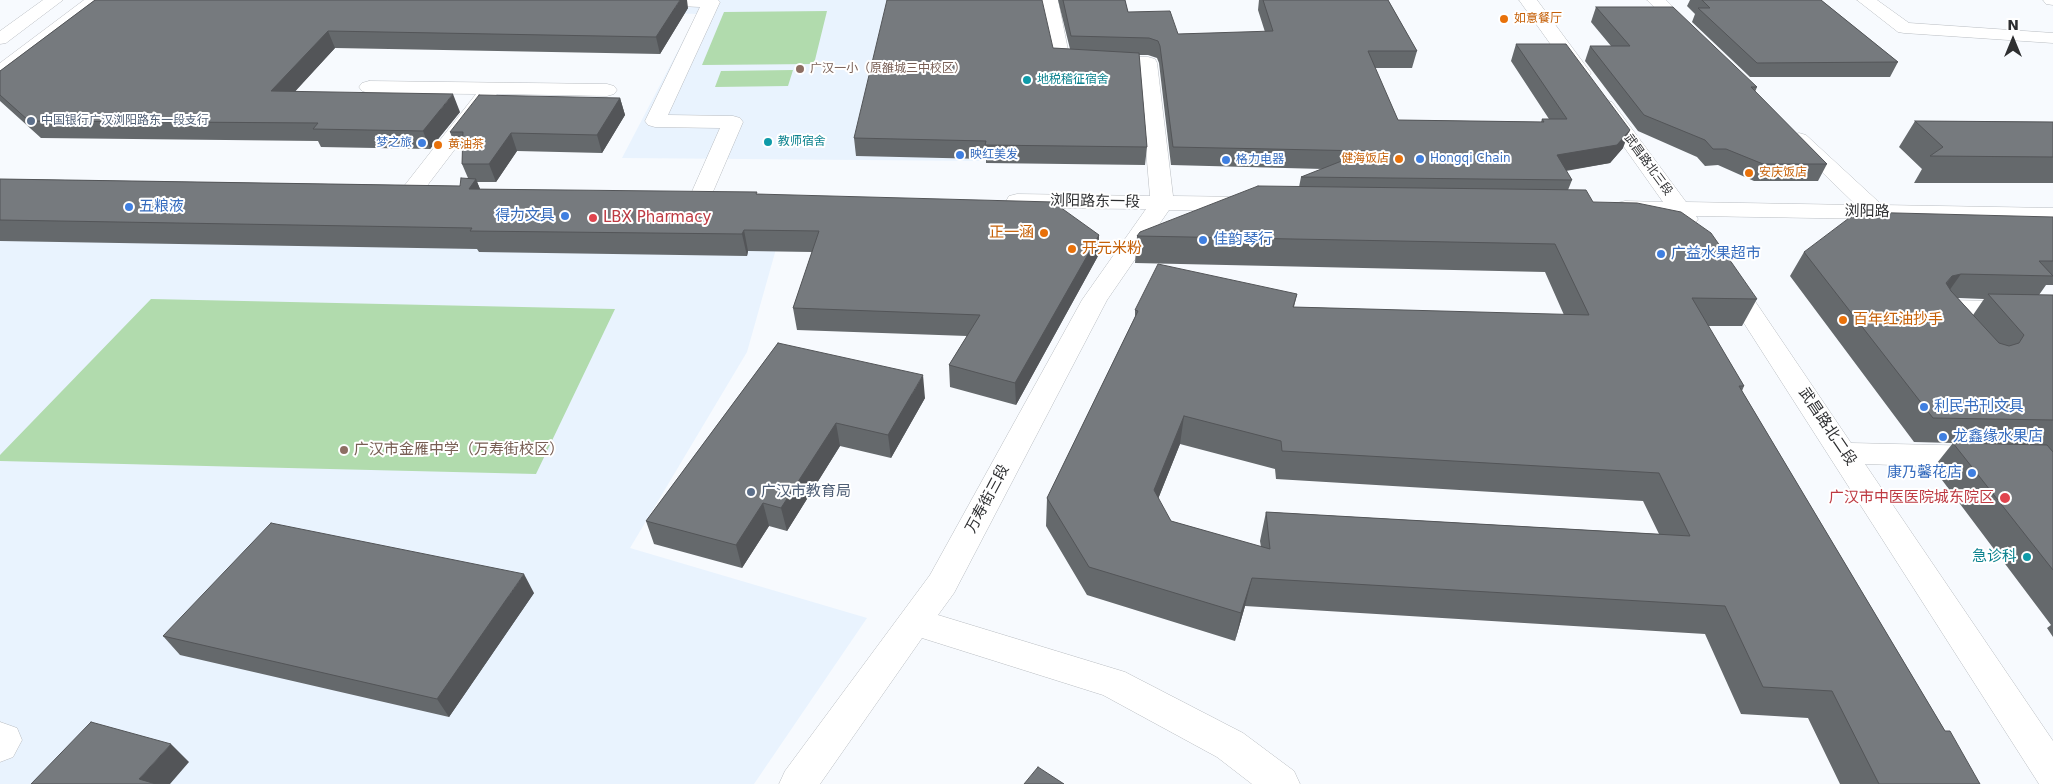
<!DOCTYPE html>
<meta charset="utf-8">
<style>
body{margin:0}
#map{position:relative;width:2053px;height:784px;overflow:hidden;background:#f7fafe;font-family:"DejaVu Sans",sans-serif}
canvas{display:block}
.north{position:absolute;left:1988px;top:15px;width:50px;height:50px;-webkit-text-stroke:4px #fff;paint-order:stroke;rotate:0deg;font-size:14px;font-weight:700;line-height:20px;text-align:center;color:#2e2f31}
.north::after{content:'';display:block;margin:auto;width:18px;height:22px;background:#2e2f31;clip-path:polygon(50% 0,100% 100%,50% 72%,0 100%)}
</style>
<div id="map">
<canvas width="2053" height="784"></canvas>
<div class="north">N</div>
</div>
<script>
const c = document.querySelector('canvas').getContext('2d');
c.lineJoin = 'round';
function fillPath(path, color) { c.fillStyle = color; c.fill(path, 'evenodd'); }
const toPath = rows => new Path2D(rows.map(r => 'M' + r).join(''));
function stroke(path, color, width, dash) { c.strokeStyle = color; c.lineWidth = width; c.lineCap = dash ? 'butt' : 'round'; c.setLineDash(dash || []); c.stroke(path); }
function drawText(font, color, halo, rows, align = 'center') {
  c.font = font + ' "DejaVu Sans","Noto Sans SC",sans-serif'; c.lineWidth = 4; c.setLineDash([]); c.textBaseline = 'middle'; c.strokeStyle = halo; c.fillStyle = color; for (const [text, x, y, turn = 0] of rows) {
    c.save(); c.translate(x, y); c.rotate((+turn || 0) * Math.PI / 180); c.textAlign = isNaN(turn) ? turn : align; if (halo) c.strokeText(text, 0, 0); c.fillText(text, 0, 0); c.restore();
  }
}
fillPath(toPath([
 [393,0,943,0,984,125,981,161,622,158,697,14,389,3],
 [0,196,787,210,747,352,630,548,867,618,754,784,0,784]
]), '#e9f3fe');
fillPath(toPath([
 [827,11,814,64,702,65,724,12],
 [793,70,788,86,715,87,721,71],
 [151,299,615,309,536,474,0,461,0,455]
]), '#b1dbad');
const minor = toPath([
 [652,0,718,0,720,2,668,115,733,116,740,118,743,122,709,201,701,203,693,201,690,196,720,128,655,127,648,125,645,121,700,7,661,5,655,4,652,0],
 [1040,0,1058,0,1069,55,1148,57,1155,59,1157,63,1173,196,1249,197,1257,199,1260,204,1257,209,1249,211,1169,210,1107,300,954,593,938,615,1125,672,1243,733,1294,771,1300,784,1252,784,1217,757,1103,695,922,638,820,784,779,784,785,771,930,575,1082,300,1146,209,1017,208,1009,206,1006,201,1009,196,1017,194,1150,196,1139,68,1054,64,1052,60,1040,0],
 [1519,0,1537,0,1591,73,1588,77,1581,79,1574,77,1519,0],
 [1647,0,1666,0,1698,32,1695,36,1689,37,1683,36,1647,0],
 [1857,0,1877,0,1909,23,2053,33,2053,43,1904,33,1898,32,1857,0],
 [2043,0,2053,0,2053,5,2046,4,2043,0],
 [369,81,607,84,614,86,617,90,614,94,607,96,497,94,420,195,412,197,404,195,401,190,476,94,369,93,362,91,359,87,362,83,369,81],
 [1605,100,1612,102,1686,202,1856,205,1792,143,1789,139,1792,135,1799,133,1806,135,1882,205,2053,208,2053,222,1696,216,1698,219,1695,224,1687,226,1679,224,1673,216,1625,215,1617,213,1614,208,1617,203,1625,201,1663,202,1595,106,1598,102,1605,100],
 [1729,274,1738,276,1851,443,1980,446,1990,450,1995,457,1990,464,1980,468,1865,464,2053,741,2053,784,2039,784,1717,281,1720,276,1729,274],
 [1944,300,2053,302,2053,318,1965,316,1967,319,1963,325,1954,327,1945,325,1931,308,1935,302,1944,300],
 [0,722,17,728,22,740,13,757,0,762,0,722]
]);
const major = toPath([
 [43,0,63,0,6,43,0,44,0,31,43,0],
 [84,0,104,0,7,76,0,78,0,63,84,0]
]);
stroke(minor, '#b9bdc2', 1);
stroke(major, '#b9bdc2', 1);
fillPath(minor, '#fff');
fillPath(major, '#fff');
fillPath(toPath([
 [95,0,688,8,660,54,335,48,295,91,460,112,430,149,321,147,318,141,41,138,0,101,0,71],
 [1058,0,1125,0,1128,12,1178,34,1265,32,1258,10,1259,0,1388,0,1417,51,1412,68,1375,68,1398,120,1541,122,1542,119,1549,119,1511,61,1516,44,1623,148,1610,163,1566,171,1572,180,1568,190,1593,202,1757,299,1742,326,1708,326,1744,386,1742,391,1945,731,1980,784,1840,784,1808,718,1741,714,1705,634,1245,606,1235,641,1087,595,1046,526,1047,498,1135,317,1135,310,1297,294,1294,307,1564,315,1545,272,1135,263,1137,236,1299,187,1301,177,1323,169,1171,165,1159,63,1157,58,1148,55,1139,55,1147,147,1145,165,986,163,986,159,856,156,854,138,1053,48,1070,49],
 [1180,444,1275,469,1276,479,1643,501,1659,534,1266,512,1260,541,1261,547,1171,521,1158,499],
 [1690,0,1821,0,1898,62,1890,77,1750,77,1692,22,1695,14,1687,6],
 [1596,7,1757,87,1755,92,1827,164,1818,181,1754,181,1718,165,1705,166,1697,157,1638,131,1585,61,1590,46,1611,46,1591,22],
 [620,98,625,115,602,153,517,151,496,182,477,182,480,189,758,194,1099,235,1098,256,1016,405,950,387,949,365,967,336,797,330,793,308,812,252,748,251,747,256,479,252,477,249,0,241,0,179,460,186,468,178,462,164,463,150,457,150,450,132],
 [1915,121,2053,122,2053,183,1914,183,1922,169,1899,147],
 [2053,217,2053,285,2046,285,2039,295,2053,295,2053,637,2047,628,2051,625,1933,468,1953,443,1914,442,1790,276,1804,252],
 [1958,298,1959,298,1984,299,1973,315],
 [778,343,925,398,891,458,840,446,787,531,769,526,742,568,654,544,646,521],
 [534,593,449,717,180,655,163,636]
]), '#65696c');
fillPath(toPath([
 [680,0,687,0,688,8,660,54,656,37],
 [328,31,335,48,280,108,271,91],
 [453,94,460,112,430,149,423,131],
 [620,98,625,115,602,153,597,135],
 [1630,130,1623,148,1610,163,1550,173,1557,155],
 [511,133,517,151,496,182,489,164],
 [476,179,484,199,469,189],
 [744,230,748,251,747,256,742,234],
 [1099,235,1098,256,1016,405,1015,383],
 [1961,274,1944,298,1935,300,1952,276],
 [923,375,925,398,891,458,888,435],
 [1184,416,1180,444,1150,519,1154,490],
 [836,423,840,446,787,531,781,508],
 [763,503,769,526,742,568,736,545],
 [524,574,534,593,449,717,437,699],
 [1252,578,1245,606,1235,641,1241,613],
 [171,744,189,762,170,784,144,784,139,779]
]), '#535558');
const building = toPath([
 [95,0,680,0,656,37,328,31,271,91,453,94,423,131,313,129,318,123,29,121,0,95,0,71,95,0],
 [887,0,1042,0,1053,48,1139,53,1147,147,985,145,986,141,854,138,887,0],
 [1063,0,1125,0,1128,12,1170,11,1178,34,1273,31,1263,0,1388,0,1417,51,1368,51,1398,120,1544,122,1542,119,1567,119,1516,44,1566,44,1630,130,1617,145,1557,155,1572,180,1301,177,1367,151,1173,147,1160,46,1158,41,1149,38,1071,36,1063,0],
 [1702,0,1821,0,1898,62,1757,63,1698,8,1710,8,1702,0],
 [1596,7,1673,7,1757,87,1751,87,1827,164,1763,164,1726,149,1713,149,1705,140,1644,115,1590,46,1630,46,1596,7],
 [479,95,620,98,597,135,511,133,489,164,462,164,463,132,450,132,479,95],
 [1915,121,2053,122,2053,157,1930,156,1943,147,1915,121],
 [461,178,476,179,469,189,757,192,756,194,1053,202,1099,235,1015,383,949,365,980,315,793,308,819,231,744,230,742,234,470,231,472,228,0,220,0,179,460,186,461,178],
 [1258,186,1586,190,1593,202,1637,203,1681,212,1711,233,1757,299,1692,298,1744,386,1739,386,1945,731,1950,731,1980,784,1879,784,1832,691,1763,687,1725,606,1252,578,1241,613,1089,567,1047,498,1138,311,1135,310,1158,264,1297,294,1293,307,1589,315,1555,244,1137,236,1140,232,1258,186],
 [1184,416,1281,441,1282,451,1659,473,1690,536,1266,512,1270,549,1171,521,1154,490,1184,416],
 [1857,212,2053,217,2053,261,2039,261,2053,276,1961,274,1952,276,1946,283,1951,291,1999,343,2009,346,2019,343,2024,335,1988,294,2053,295,2053,420,1933,418,1804,252,1857,212],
 [778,343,923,375,888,435,836,423,781,508,763,503,736,545,646,521,778,343],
 [1953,443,2047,445,2053,452,2053,570,1953,443],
 [271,523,524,574,437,699,163,636,271,523],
 [91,722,171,744,139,779,156,784,31,784,91,722],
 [1038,767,1064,784,1024,784,1038,767]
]);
fillPath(building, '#767a7e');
stroke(building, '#535558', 1);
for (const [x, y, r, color] of [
 [1504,19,5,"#e8710a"],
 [800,69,5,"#8d6e63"],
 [1027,80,5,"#0f9aa8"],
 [31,121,5,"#5c6f8a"],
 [768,142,5,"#0f9aa8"],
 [422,143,5,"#3f7fe0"],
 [438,145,5,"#e8710a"],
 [960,155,5,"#3f7fe0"],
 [1399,159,5,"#e8710a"],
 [1420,159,5,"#3f7fe0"],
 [1226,160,5,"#3f7fe0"],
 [1749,173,5,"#e8710a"],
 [129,207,5,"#3f7fe0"],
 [565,216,5,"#3f7fe0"],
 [593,218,5,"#e0444e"],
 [1044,233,5,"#e8710a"],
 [1203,240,5,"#3f7fe0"],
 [1072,249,5,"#e8710a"],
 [1661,254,5,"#3f7fe0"],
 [1843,320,5,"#e8710a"],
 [1924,407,5,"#3f7fe0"],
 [1943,437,5,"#3f7fe0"],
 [344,450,5,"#8d6e63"],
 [1972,473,5,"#3f7fe0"],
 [751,492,5,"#5c6f8a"],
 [2005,498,6,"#e0444e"],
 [2027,557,5,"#0f9aa8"]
]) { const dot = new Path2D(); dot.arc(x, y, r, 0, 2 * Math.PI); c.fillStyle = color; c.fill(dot); stroke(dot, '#fff', 2); }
drawText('12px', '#c56008', '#fff', [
 ["如意餐厅",1514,19],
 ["黄油茶",448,145],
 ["健海饭店",1389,159,"right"],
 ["安庆饭店",1759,173]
], 'left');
drawText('12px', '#785e54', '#fff', [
 ["广汉一小（原雒城三中校区）",810,69]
], 'left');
drawText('12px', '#0d838f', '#fff', [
 ["地税稽征宿舍",1037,80],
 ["教师宿舍",778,142]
], 'left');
drawText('12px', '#4e5e75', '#fff', [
 ["中国银行广汉浏阳路东一段支行",41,121]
], 'left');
drawText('12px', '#366cbe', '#fff', [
 ["梦之旅",412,143,"right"],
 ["映红美发",970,155],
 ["Hongqi Chain",1430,159],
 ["格力电器",1236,160]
], 'left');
drawText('12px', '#2e2f31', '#fff', [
 ["武昌路北三段",1648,165,54]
]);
drawText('15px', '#2e2f31', '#fff', [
 ["浏阳路东一段",1095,202,1],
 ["浏阳路",1867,212,1],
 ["武昌路北二段",1827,427,56],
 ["万寿街三段",988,499,-62]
]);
drawText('15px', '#366cbe', '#fff', [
 ["五粮液",139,207],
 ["得力文具",555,216,"right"],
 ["佳韵琴行",1213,240],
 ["广益水果超市",1671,254],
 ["利民书刊文具",1934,407],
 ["龙鑫缘水果店",1953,437],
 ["康乃馨花店",1962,473,"right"]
], 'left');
drawText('15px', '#be3a42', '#fff', [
 ["LBX Pharmacy",603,218],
 ["广汉市中医医院城东院区",1994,498,"right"]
], 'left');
drawText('15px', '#c56008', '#fff', [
 ["正一涵",1034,233,"right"],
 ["开元米粉",1082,249],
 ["百年红油抄手",1853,320]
], 'left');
drawText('15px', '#785e54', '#fff', [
 ["广汉市金雁中学（万寿街校区）",354,450]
], 'left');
drawText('15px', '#4e5e75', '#fff', [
 ["广汉市教育局",761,492]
], 'left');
drawText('15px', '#0d838f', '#fff', [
 ["急诊科",2017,557]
], 'right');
</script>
